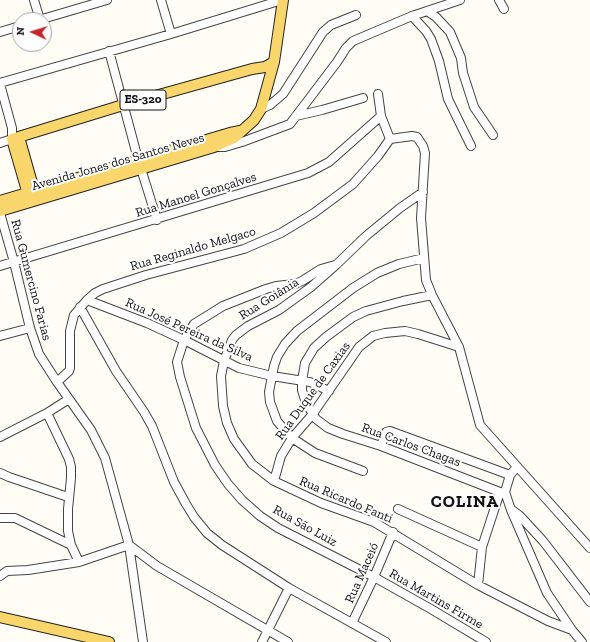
<!DOCTYPE html>
<meta charset="utf-8">
<style>
body{margin:0}
#map{position:relative;width:590px;height:642px;overflow:hidden;background:#fffdf5;font-family:"Zilla Slab",serif}
canvas{display:block}
.north{position:absolute;left:12px;top:12px;width:40px;height:40px;box-sizing:border-box;background:#fff;border:1px solid #a0a0a0;border-radius:50%;rotate:274deg;font-size:11px;font-weight:700;line-height:16px;text-align:center;color:#111}
.north::after{content:'';display:block;margin:auto;width:14px;height:18px;background:#c4262e;clip-path:polygon(50% 0,100% 100%,50% 72%,0 100%)}
</style>
<div id="map">
<canvas width="590" height="642"></canvas>
<div class="north">N</div>
</div>
<script>
const c = document.querySelector('canvas').getContext('2d');
c.lineJoin = 'round';
const toPath = rows => new Path2D(rows.map(r => 'M' + r).join(''));
function stroke(path, color, width, dash) { c.strokeStyle = color; c.lineWidth = width; c.lineCap = dash ? 'butt' : 'round'; c.setLineDash(dash || []); c.stroke(path); }
function drawText(font, color, halo, rows, align = 'center') {
  c.font = font + ' "Zilla Slab",serif'; c.lineWidth = 4; c.setLineDash([]); c.textBaseline = 'middle'; c.strokeStyle = halo; c.fillStyle = color; for (const [text, x, y, turn = 0] of rows) {
    c.save(); c.translate(x, y); c.rotate((+turn || 0) * Math.PI / 180); c.textAlign = isNaN(turn) ? turn : align; if (halo) c.strokeText(text, 0, 0); c.fillText(text, 0, 0); c.restore();
  }
}
const minor = toPath([
 [34,0,40,20],
 [161,0,171,34],
 [499,0,504,9],
 [427,11,436,17,450,32,461,58,463,73,474,107,493,135],
 [412,16,426,31,431,39,439,61,448,99,471,146],
 [39,20,107,0],
 [0,32,20,26],
 [109,51,138,159,157,220],
 [0,83,171,34,282,0],
 [0,84,12,128,12,139,0,143],
 [378,94,381,116,390,139],
 [261,109,270,105,283,94,323,32,331,25,356,15],
 [296,116,322,110,363,98],
 [390,139,412,136,417,137,423,146,425,153,421,218,426,280,432,295,459,347,480,425,590,548],
 [218,147,225,147,242,142,290,124,337,62,346,48,353,41,412,16,460,0],
 [423,192,400,208,366,236,337,264,311,287,279,310,248,326,236,335,232,340,224,361,221,376,223,406,227,423,234,439,252,464,274,481,321,503,374,522,478,585,548,621,572,630],
 [0,213,14,262,30,328,39,354,57,382,91,430,105,458,129,545,143,642],
 [335,265,321,269,302,281,295,284,276,286,266,289,223,306,194,324,184,340,177,362,180,377,196,428,215,465,228,484,242,500,260,516,278,528,374,577,431,609,486,642],
 [0,266,308,173,329,162,381,116],
 [432,295,403,301,366,311,353,317,326,337,314,348,305,363,302,381,302,390,306,403,316,419,328,428,343,434,381,446,505,494],
 [87,300,147,323,184,340,239,368,272,376,310,382,329,391],
 [80,307,116,371,144,412,152,426,174,482,186,504,194,517,207,533,222,545,289,588,386,642],
 [0,336,30,328],
 [57,382,69,371,70,368,70,331,74,315,87,300,95,293,103,289,146,275,244,249,281,233,314,213,353,184,378,156,390,139],
 [47,413,69,459,71,467,71,478,68,509,68,531,71,545,79,562],
 [0,437,47,413,69,399],
 [381,446,386,432,390,431,510,475],
 [517,467,510,475,505,492,511,510,547,593,572,630,582,642],
 [363,471,315,453,292,438,283,428,277,421,270,402,269,392,274,366,277,357,285,344,297,331,353,288,377,273,399,264,424,258],
 [0,473,9,477,68,497],
 [274,481,281,456,292,438,312,415,359,347,368,340,373,336,385,333,405,331,418,334,459,347],
 [398,509,482,547],
 [512,510,520,516,543,541,590,602],
 [0,518,15,518,71,545],
 [129,545,157,566,288,642],
 [0,576,7,571,28,570,79,562,129,545],
 [478,585,482,547,500,492],
 [352,623,374,577,393,532],
 [262,642,289,588]
]);
const major = toPath([
 [19,137,36,197],
 [0,201,230,133,240,131],
 [30,201,12,139,123,105,252,69,265,67,274,62],
 [0,211,214,147,234,138,254,120,261,109,274,62,283,0],
 [0,617,109,642]
]);
stroke(minor, '#444', 10);
stroke(major, '#222', 12);
stroke(minor, '#fff', 8);
stroke(major, '#f9d66b', 10);
for (const [x, y, w] of [
 [143,100,46]
]) { const box = new Path2D(); box.roundRect(x - w / 2, y - 10, w, 20, 3); c.fillStyle = '#fff'; c.fill(box); stroke(box, '#111', 1); }
drawText('bold 12px', '#111', null, [
 ["ES-320",143,100]
]);
drawText('13px', '#111', '#fff', [
 ["Avenida Jones dos Santos Neves",118,162,-16],
 ["Rua Manoel Gonçalves",196,195,-17],
 ["Rua Reginaldo Melgaco",193,249,-16],
 ["Rua Gumercino Farias",31,280,75],
 ["Rua Goiânia",269,299,-32],
 ["Rua José Pereira da Silva",189,330,24],
 ["Rua Duque de Caxias",313,391,-54],
 ["Rua Carlos Chagas",411,445,20],
 ["Rua Ricardo Fanti",346,500,23],
 ["Rua São Luiz",305,526,29],
 ["Rua Maceió",362,573,-66],
 ["Rua Martins Firme",436,599,30]
]);
c.letterSpacing = '1px';
drawText('bold 17px', '#111', '#fff', [
 ["COLINA",465,502]
]);
c.letterSpacing = '0px';
</script>
